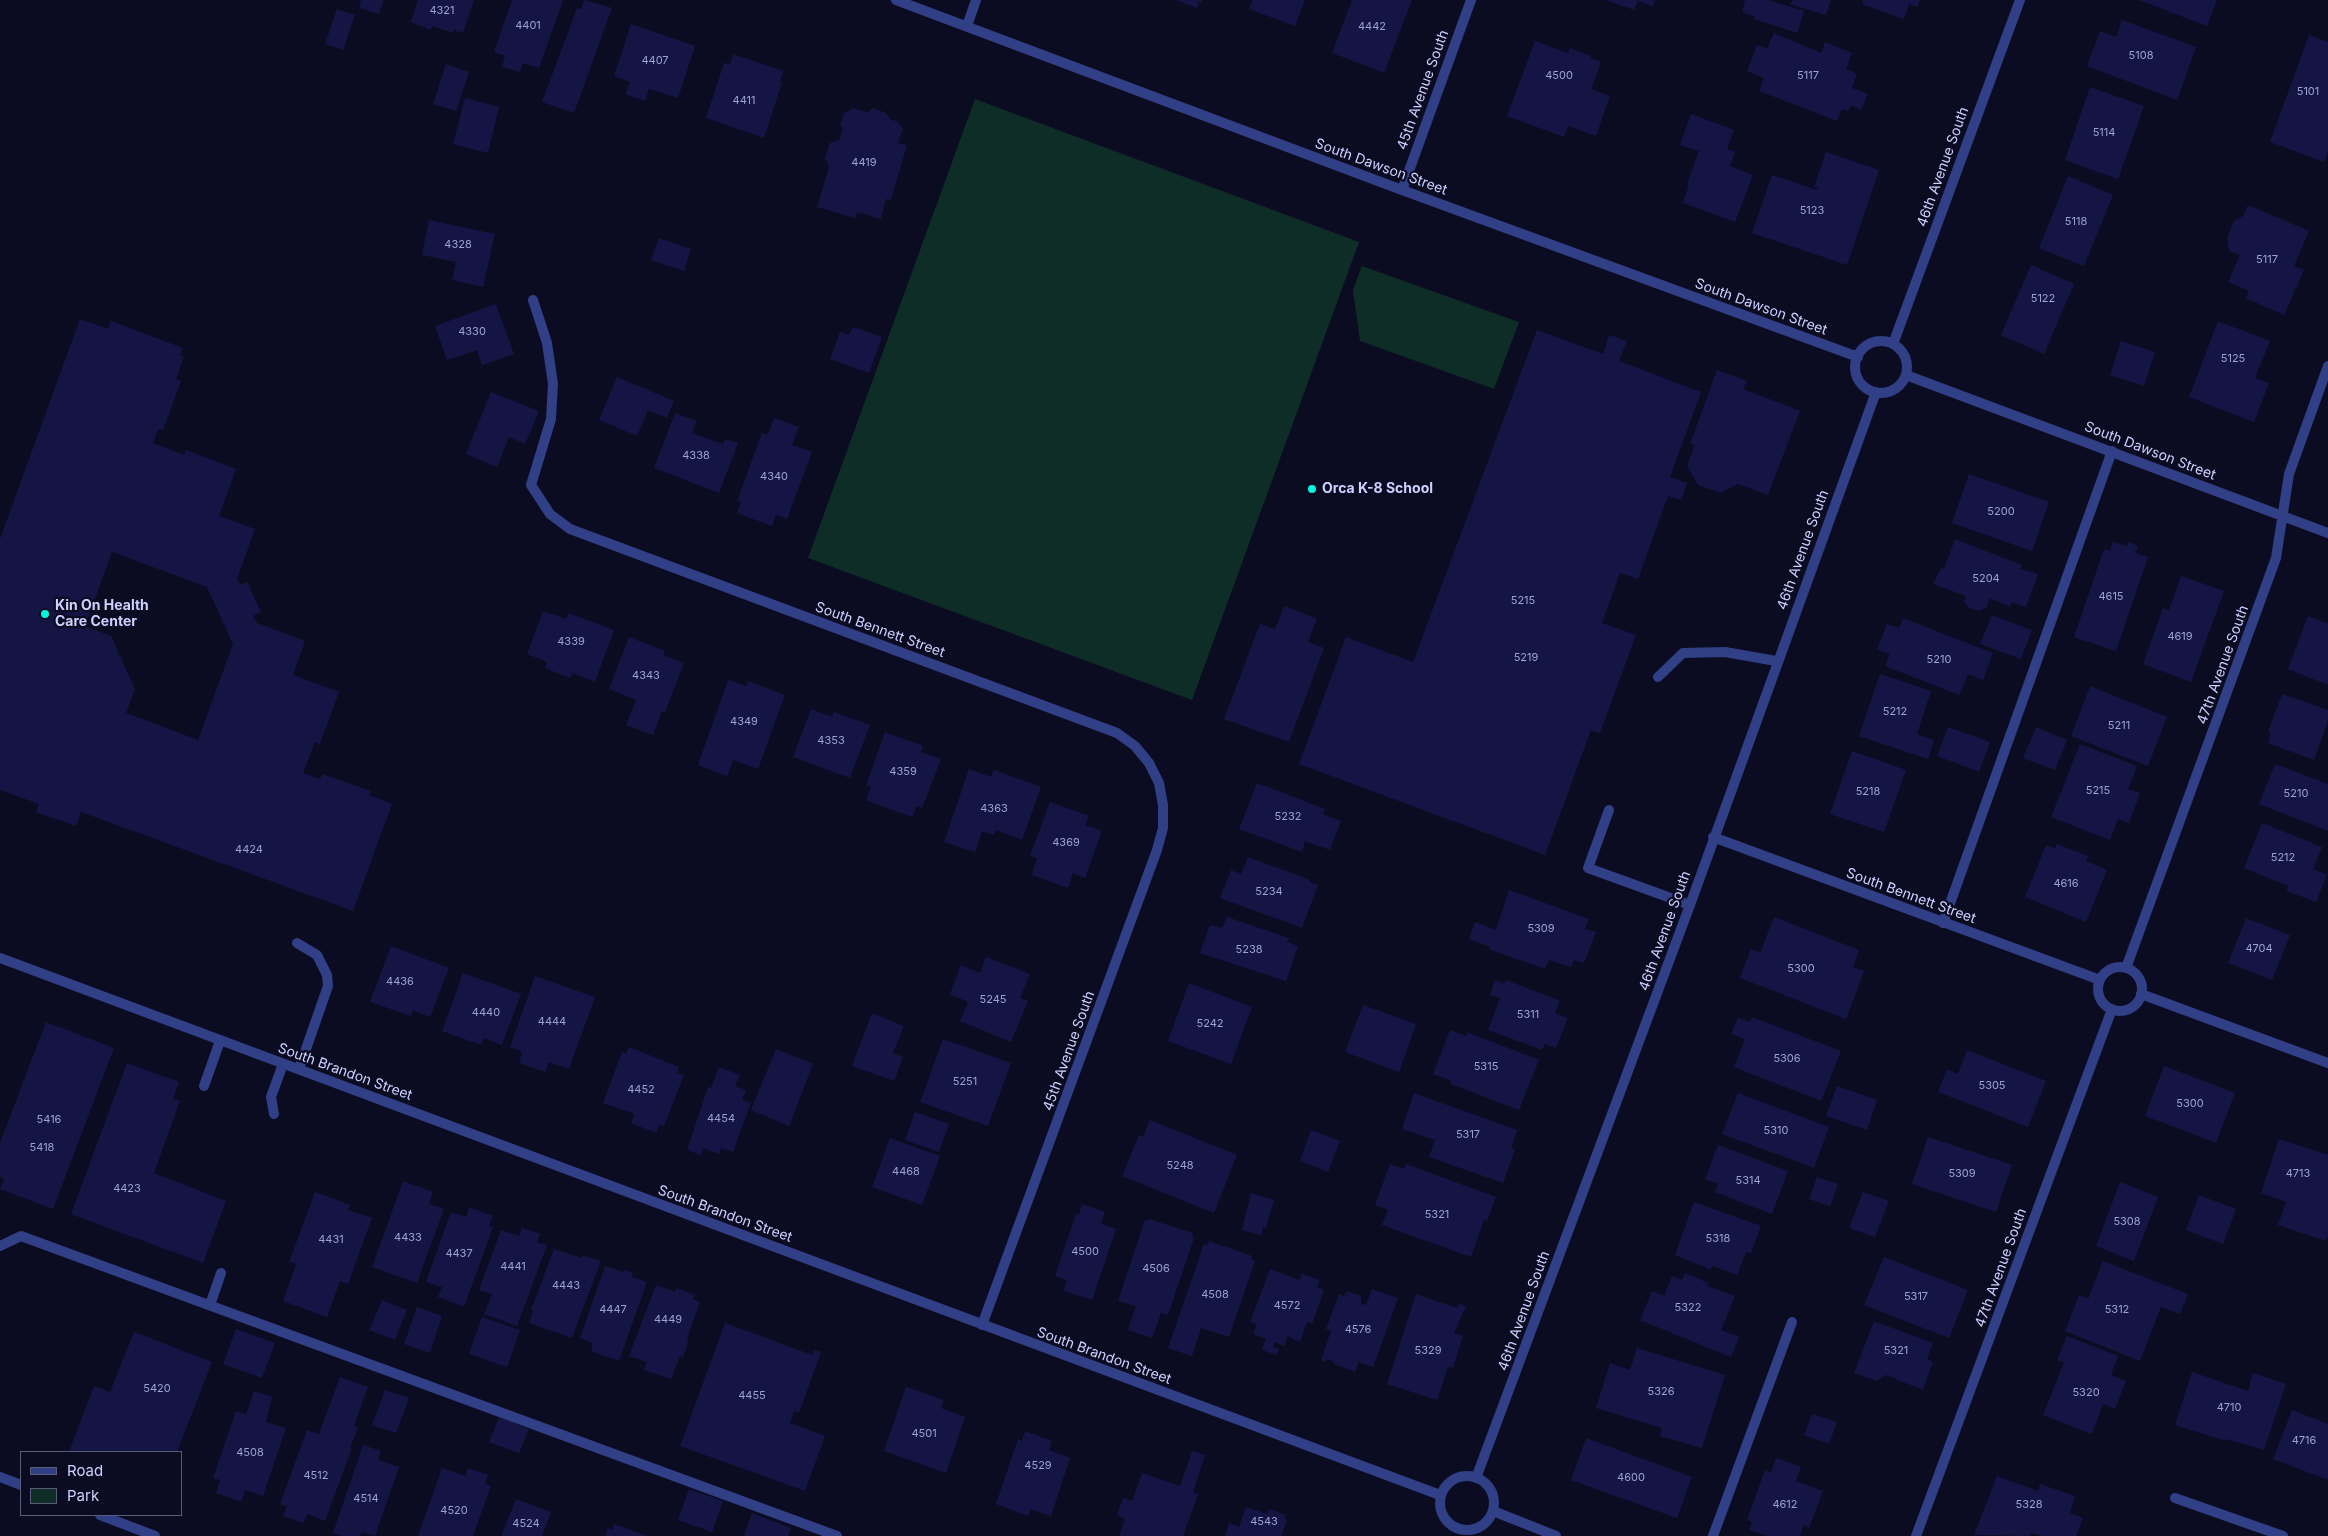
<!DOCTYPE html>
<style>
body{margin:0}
#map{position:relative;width:2328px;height:1536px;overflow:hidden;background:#0b0c22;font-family:Inter,sans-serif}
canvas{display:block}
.legend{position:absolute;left:20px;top:1451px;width:162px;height:65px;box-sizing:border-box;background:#0b0c22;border:1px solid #595b7a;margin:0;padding:6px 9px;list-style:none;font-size:15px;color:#cdd1ff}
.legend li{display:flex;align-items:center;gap:10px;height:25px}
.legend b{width:25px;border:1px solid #595b7a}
</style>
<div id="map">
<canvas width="2328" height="1536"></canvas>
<ul class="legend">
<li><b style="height:6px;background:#313f86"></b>Road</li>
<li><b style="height:14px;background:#0e2d26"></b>Park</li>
</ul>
</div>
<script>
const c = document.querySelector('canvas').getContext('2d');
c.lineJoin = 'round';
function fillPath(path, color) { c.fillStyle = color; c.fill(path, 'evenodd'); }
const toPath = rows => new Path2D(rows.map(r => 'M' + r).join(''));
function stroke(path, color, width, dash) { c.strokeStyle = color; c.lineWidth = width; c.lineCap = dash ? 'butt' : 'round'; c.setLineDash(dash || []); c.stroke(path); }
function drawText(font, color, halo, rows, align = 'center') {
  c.font = font + ' Inter,sans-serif'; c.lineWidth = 4.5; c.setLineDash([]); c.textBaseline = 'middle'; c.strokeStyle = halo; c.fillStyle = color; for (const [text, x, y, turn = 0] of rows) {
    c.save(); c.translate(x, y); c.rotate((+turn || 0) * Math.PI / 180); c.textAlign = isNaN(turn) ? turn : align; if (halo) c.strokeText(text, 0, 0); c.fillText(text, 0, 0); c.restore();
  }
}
fillPath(toPath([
 [975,99,1359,242,1192,700,808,558],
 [1362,266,1519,322,1494,389,1360,341,1353,290]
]), '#0e2d26');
fillPath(toPath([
 [361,0,384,0,379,14,359,8],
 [418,0,474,0,463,33,454,30,453,33,432,26,431,30,411,22],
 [512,0,563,0,539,68,523,63,520,72,502,67,505,56,494,52],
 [584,0,612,8,574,113,542,102,577,8,581,9],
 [1176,0,1202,0,1201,3,1199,2,1197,8],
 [1253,0,1305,0,1295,26,1249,9],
 [1352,0,1412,0,1384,73,1332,53],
 [1606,0,1655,0,1653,6,1638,1,1634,10],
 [1745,0,1768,0,1804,11,1797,33,1754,19,1755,17,1742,12],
 [1792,0,1831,0,1826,15,1790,4],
 [1863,0,1920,0,1917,7,1909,4,1904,19,1862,4],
 [2139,0,2217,0,2207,26],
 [337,9,355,15,343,50,325,44],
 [2122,20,2196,47,2177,100,2087,66,2100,31,2116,37],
 [631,24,695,46,678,98,649,89,645,101,625,94,630,82,614,76],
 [1774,33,1821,53,1825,42,1852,53,1846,69,1857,74,1852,88,1868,94,1861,110,1851,105,1848,111,1842,109,1837,121,1759,91,1764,78,1747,71,1757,45,1767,49],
 [2309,35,2328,42,2328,152,2324,162,2270,142],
 [1535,41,1568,53,1570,48,1591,56,1590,58,1601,62,1591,89,1610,96,1596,136,1568,126,1564,137,1507,116],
 [733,54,783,71,780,82,782,83,764,138,706,118,724,63,730,64],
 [446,64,469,72,456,111,433,104],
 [2090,87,2144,106,2118,179,2065,160],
 [465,98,499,107,488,153,453,144],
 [853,108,868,113,873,108,886,113,891,120,897,121,903,129,898,143,907,145,891,200,886,199,881,219,857,212,855,218,817,207,829,167,825,158,830,143,840,139,843,129,840,125,844,113],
 [1691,114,1734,130,1727,149,1735,152,1730,166,1753,175,1735,222,1683,203,1689,185,1687,184,1699,151,1680,145],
 [1826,152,1879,170,1847,265,1752,233,1772,175,1817,190,1818,188,1814,187],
 [2068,176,2113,195,2084,266,2039,248],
 [2248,205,2309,231,2294,266,2304,270,2284,315,2246,298,2249,291,2228,282,2240,255,2229,251,2227,238,2234,221,2243,216],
 [429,220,495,234,483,287,452,280,456,262,422,255],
 [659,238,691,249,684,271,651,260],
 [2031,265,2074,284,2044,354,2001,335],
 [496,304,514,354,482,365,477,350,447,360,435,326],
 [80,319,108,329,111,321,183,348,180,356,184,357,176,379,181,381,163,430,158,429,153,443,184,455,186,450,236,469,219,516,255,529,237,579,240,585,247,582,261,612,253,616,257,623,305,641,293,675,339,692,320,744,315,742,303,773,320,779,322,774,371,791,369,795,392,804,353,911,81,812,76,826,36,812,39,804,0,790,0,539],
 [112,552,207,587,233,644,198,740,126,713,135,689,111,636,85,626],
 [2218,321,2270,341,2255,378,2269,383,2254,422,2189,397],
 [853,327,882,337,869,373,830,359,840,332,849,335],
 [1537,330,1603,354,1609,335,1627,341,1619,361,1701,392,1670,477,1687,483,1681,500,1668,496,1638,579,1620,573,1602,623,1636,635,1600,733,1591,730,1545,855,1299,764,1346,637,1413,662],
 [2121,341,2155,352,2144,386,2110,375],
 [1717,370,1747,381,1743,389,1800,411,1768,495,1738,484,1721,493,1698,485,1687,466,1695,445,1690,444],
 [617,377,674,401,667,418,648,410,637,436,599,420],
 [491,392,539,411,525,444,509,437,497,467,466,454],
 [675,413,697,421,692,433,723,444,725,439,738,443,719,493,654,468],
 [774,418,799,427,792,445,812,452,787,519,776,515,772,526,737,513,741,502,737,501,762,433,768,435],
 [1969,474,2049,502,2032,551,1952,523],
 [1955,539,2022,565,2020,569,2038,574,2026,607,2012,602,2010,607,1990,598,1986,608,1979,611,1968,607,1964,602,1966,596,1933,584,1941,568,1944,569],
 [2113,542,2127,546,2128,542,2138,546,2135,553,2148,557,2116,651,2074,637,2104,549,2110,551],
 [2181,576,2224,591,2191,682,2143,664,2163,608,2169,610],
 [1284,606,1317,619,1308,642,1324,648,1289,742,1224,719,1260,624,1275,629],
 [543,611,566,619,568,613,614,630,595,682,573,673,570,678,545,668,547,662,527,654],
 [1992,615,2032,630,2021,659,1980,644],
 [2308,616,2328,624,2328,685,2288,669],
 [1903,618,1993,653,1983,680,1968,674,1959,695,1885,666,1890,654,1877,649,1887,624,1899,628],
 [629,637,665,651,663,655,684,663,665,712,662,711,653,735,626,725,636,700,609,689],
 [1880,674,1931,691,1917,734,1934,740,1928,759,1859,736],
 [728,680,746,686,748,681,785,695,758,769,733,760,727,776,698,765],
 [2090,686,2167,717,2148,766,2071,736],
 [2282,694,2328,710,2328,720,2314,760,2268,743,2271,733,2268,732],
 [811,709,832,717,834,712,870,725,850,778,793,757],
 [1948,727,1990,742,1979,772,1937,756],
 [2036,727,2067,740,2055,770,2023,758],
 [885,732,923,746,921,752,941,759,922,808,917,806,912,817,866,800,871,787,866,785],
 [2080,744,2137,766,2128,789,2140,793,2129,823,2118,819,2110,840,2051,817],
 [1852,751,1906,770,1884,832,1830,814],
 [2275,764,2328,784,2328,831,2259,804],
 [969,769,991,777,994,770,1041,787,1022,840,996,830,994,835,982,831,975,852,944,842],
 [1257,783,1325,809,1323,814,1341,821,1330,850,1305,841,1302,852,1239,829],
 [1050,802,1089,816,1085,825,1102,831,1085,878,1073,873,1068,888,1032,875,1037,858,1030,856],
 [2262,823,2322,847,2313,869,2327,875,2316,902,2287,891,2288,886,2244,868],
 [2057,844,2088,856,2086,861,2107,870,2086,922,2025,897,2046,845,2055,849],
 [1248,857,1310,880,1309,882,1318,885,1302,928,1220,898,1231,870,1241,874],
 [1509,890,1589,919,1585,929,1596,932,1584,963,1574,960,1571,967,1549,960,1545,969,1489,949,1490,947,1469,939,1475,922,1496,930],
 [1227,917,1289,938,1287,942,1298,946,1286,981,1200,953,1210,925,1222,928],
 [1774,917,1859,950,1853,967,1864,971,1846,1019,1740,978,1751,949,1760,953],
 [2246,918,2290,935,2272,980,2228,963],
 [391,946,449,968,430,1017,413,1010,411,1016,370,1002],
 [986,957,1030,974,1020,998,1028,1001,1011,1042,960,1021,968,1002,950,994,961,965,980,973],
 [463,973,521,994,502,1045,484,1038,481,1045,442,1031],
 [535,976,595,997,569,1069,549,1062,545,1072,519,1063,522,1052,510,1047],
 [1495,980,1504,984,1506,980,1560,1001,1555,1013,1568,1018,1556,1048,1545,1044,1542,1050,1488,1030,1500,998,1490,995],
 [1189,983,1252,1007,1231,1064,1168,1041],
 [1363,1005,1416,1024,1399,1072,1345,1052],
 [872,1013,904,1026,893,1053,903,1057,894,1081,852,1066],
 [1738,1017,1750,1022,1752,1017,1841,1051,1821,1101,1734,1067,1745,1039,1731,1034],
 [46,1022,114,1048,53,1209,0,1189,4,1179,0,1177,0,1143],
 [1450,1030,1466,1036,1467,1032,1539,1060,1519,1110,1451,1084,1450,1080,1433,1074],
 [943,1039,1011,1063,988,1126,920,1102],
 [629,1047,679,1067,677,1073,684,1075,664,1126,659,1125,656,1133,631,1123,635,1114,603,1103,622,1052,626,1054],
 [776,1049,813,1064,789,1126,751,1110],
 [1967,1050,2046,1081,2028,1127,1938,1092,1947,1069,1958,1074],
 [127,1063,179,1082,173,1099,180,1101,154,1173,226,1201,203,1263,71,1214],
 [2164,1066,2235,1093,2216,1143,2145,1116],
 [719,1067,740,1075,735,1086,746,1090,742,1100,751,1103,733,1152,721,1148,719,1154,703,1148,701,1155,687,1150,708,1087,711,1088],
 [1837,1086,1877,1100,1867,1130,1826,1116],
 [1414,1093,1517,1130,1511,1148,1515,1150,1503,1183,1429,1157,1435,1140,1402,1129],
 [1738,1093,1829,1127,1814,1168,1722,1134],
 [915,1112,949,1124,939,1152,905,1140],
 [1150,1120,1237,1155,1214,1213,1122,1176,1139,1135,1143,1137],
 [1311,1130,1340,1141,1328,1172,1300,1161],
 [1928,1137,2012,1165,1996,1212,1912,1184],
 [890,1138,940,1156,922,1205,872,1187],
 [2279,1139,2328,1155,2328,1236,2326,1241,2278,1225,2286,1202,2261,1193],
 [1718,1145,1788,1171,1772,1214,1715,1192,1718,1184,1705,1179],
 [1390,1164,1404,1169,1406,1164,1496,1197,1487,1221,1484,1220,1471,1257,1382,1225,1388,1210,1375,1205],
 [1817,1177,1838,1184,1830,1206,1809,1199],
 [403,1181,433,1192,429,1204,444,1209,417,1283,372,1267],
 [2120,1182,2158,1197,2134,1261,2096,1246],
 [315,1192,350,1205,348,1210,372,1218,348,1284,340,1281,327,1317,283,1301,296,1264,289,1262],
 [1863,1192,1889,1201,1875,1237,1849,1228],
 [1251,1193,1274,1200,1266,1228,1263,1227,1261,1235,1242,1230],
 [2199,1195,2236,1209,2223,1244,2186,1230],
 [1694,1202,1761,1226,1751,1253,1746,1252,1737,1275,1712,1266,1711,1270,1675,1255],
 [1082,1204,1105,1212,1101,1224,1116,1229,1092,1300,1064,1291,1067,1280,1055,1276,1076,1214,1079,1215],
 [469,1207,493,1216,489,1226,493,1227,464,1307,438,1297,442,1287,426,1282,451,1212,466,1217],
 [1149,1219,1193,1233,1192,1237,1194,1238,1168,1315,1161,1313,1152,1338,1128,1330,1136,1306,1118,1301,1145,1220,1148,1221],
 [522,1228,540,1234,537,1242,547,1245,517,1326,484,1314,492,1294,479,1290,501,1230,519,1236],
 [1209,1241,1252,1256,1251,1259,1255,1261,1229,1337,1201,1328,1192,1356,1168,1348,1204,1244,1208,1245],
 [554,1249,581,1258,582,1255,601,1261,572,1338,529,1323,533,1311,531,1310],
 [1884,1257,1968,1290,1949,1338,1864,1305],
 [2103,1261,2188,1294,2180,1314,2161,1307,2140,1361,2065,1331,2079,1295,2088,1299],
 [605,1266,623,1272,624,1270,633,1273,632,1277,647,1282,619,1361,591,1351,593,1343,580,1338],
 [1270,1269,1300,1280,1302,1274,1320,1280,1317,1287,1324,1290,1312,1324,1307,1322,1300,1342,1288,1336,1284,1346,1275,1342,1273,1347,1279,1349,1276,1355,1262,1350,1266,1339,1253,1334,1257,1324,1250,1322],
 [1685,1273,1708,1283,1707,1286,1735,1296,1721,1330,1739,1337,1731,1357,1640,1320,1652,1291,1664,1296,1672,1276,1682,1280],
 [656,1285,675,1292,676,1288,695,1295,693,1299,700,1302,687,1339,689,1340,683,1357,680,1356,671,1379,644,1370,647,1362,629,1356],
 [1372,1289,1398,1298,1373,1367,1359,1362,1355,1372,1334,1364,1335,1362,1327,1359,1326,1362,1321,1360,1331,1331,1326,1329,1339,1294,1344,1296,1347,1291,1361,1296,1361,1304,1366,1305],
 [1416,1294,1457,1308,1458,1304,1466,1306,1454,1333,1463,1336,1453,1368,1448,1367,1437,1400,1387,1384],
 [382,1300,407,1310,395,1340,369,1330],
 [417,1307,442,1316,430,1353,404,1344],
 [482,1317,520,1330,507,1367,469,1354],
 [1874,1321,1933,1343,1927,1359,1933,1362,1923,1390,1886,1375,1877,1381,1854,1373],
 [725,1323,812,1355,814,1350,821,1352,799,1413,794,1411,790,1423,825,1436,805,1491,680,1446],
 [236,1329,275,1343,262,1378,223,1364],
 [134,1332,212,1362,177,1452,69,1452,94,1386,110,1392],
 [2067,1336,2118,1356,2111,1375,2126,1381,2115,1409,2103,1404,2092,1434,2043,1415,2064,1362,2057,1360],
 [1637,1348,1725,1375,1702,1448,1660,1436,1662,1428,1596,1408,1610,1363,1630,1370],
 [2192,1372,2248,1391,2253,1373,2286,1384,2264,1450,2227,1439,2226,1441,2175,1425],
 [340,1377,368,1387,354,1426,358,1428,350,1448,352,1448,325,1521,307,1514,304,1523,283,1516,287,1506,280,1504,307,1430,319,1434],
 [906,1387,944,1400,941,1408,965,1417,946,1473,884,1451],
 [385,1390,409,1398,396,1433,372,1425],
 [254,1391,272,1397,266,1422,286,1428,263,1496,245,1490,241,1502,216,1493,220,1480,213,1478,236,1411,246,1415],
 [2292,1410,2328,1424,2328,1480,2273,1459],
 [1812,1414,1837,1422,1829,1444,1804,1435],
 [499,1417,529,1429,519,1453,489,1442],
 [1025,1431,1052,1441,1049,1450,1070,1458,1051,1516,1031,1509,1028,1516,996,1504,1018,1439,1022,1441],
 [1586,1438,1692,1477,1677,1518,1571,1480],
 [363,1445,381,1451,378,1460,399,1467,375,1536,361,1532,360,1536,341,1536,333,1533],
 [1192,1451,1205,1455,1193,1492,1198,1494,1183,1536,1119,1536,1125,1519,1117,1515,1123,1498,1132,1501,1142,1473,1180,1486],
 [1776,1458,1801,1467,1796,1481,1823,1491,1809,1528,1804,1525,1800,1536,1767,1536,1749,1530,1752,1522,1747,1520,1765,1470,1771,1473],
 [442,1468,465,1476,468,1468,488,1475,485,1484,491,1486,473,1536,418,1536],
 [1997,1476,2038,1491,2040,1484,2075,1496,2070,1513,2083,1518,2076,1536,2041,1536,2031,1533,2030,1536,1974,1535],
 [689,1489,723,1501,712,1532,678,1520],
 [516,1499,551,1512,542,1536,501,1536],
 [1246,1507,1267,1514,1269,1509,1286,1515,1284,1519,1287,1520,1281,1536,1225,1536,1229,1523,1239,1527],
 [752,1513,791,1528,788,1536,744,1536],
 [614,1524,647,1536,605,1536,608,1528,612,1530]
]), '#151545');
stroke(toPath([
 [1658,677,1683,653,1725,652,1776,661],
 [1609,810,1588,868,1690,905],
 [1943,923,2112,451],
 [297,943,317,955,327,975,328,986,299,1069],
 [204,1086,220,1041],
 [274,1114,271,1097,283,1064],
 [0,1246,21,1236,837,1536],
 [210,1305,221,1273],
 [1713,1536,1792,1322]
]), '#313f86', 10);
stroke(toPath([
 [896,0,1402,190,1858,357],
 [967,26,976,0],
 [1402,190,1471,0],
 [533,300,547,343,553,384,551,419,531,485,550,514,570,529,1117,733,1135,746,1149,763,1159,783,1163,805,1163,828,1157,850,982,1325],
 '1855 367a26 26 0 1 1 52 0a26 26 0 1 1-52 0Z',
 [1893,344,2020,0],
 [1906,375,2328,533],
 [1713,837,2100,980],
 [0,958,1440,1495],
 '2098 989a22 22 0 1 1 44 0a22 22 0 1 1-44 0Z',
 [2126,968,2276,558,2289,474,2328,366],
 [2141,994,2328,1063],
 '1440 1503a27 27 0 1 1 54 0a27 27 0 1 1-54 0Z',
 [0,1477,21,1485],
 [1476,1478,1690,905,1876,392],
 [2175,1498,2283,1536],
 [1493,1511,1556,1536],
 [100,1515,155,1536],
 [1916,1536,2112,1009]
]), '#313f86', 10);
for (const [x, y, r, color] of [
 [1312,489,5,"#00f8df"],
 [45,614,5,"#00f8df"]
]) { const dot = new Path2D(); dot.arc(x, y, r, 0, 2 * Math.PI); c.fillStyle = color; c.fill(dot); stroke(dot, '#0b0c22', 2); }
drawText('11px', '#9fa2d0', null, [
 ["4321",442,11],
 ["4401",528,26],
 ["4442",1372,27],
 ["5108",2141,56],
 ["4407",655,61],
 ["4500",1559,76],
 ["5117",1808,76],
 ["5101",2308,92],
 ["4411",744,101],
 ["5114",2104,133],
 ["4419",864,163],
 ["5123",1812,211],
 ["5118",2076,222],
 ["4328",458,245],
 ["5117",2267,260],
 ["5122",2043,299],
 ["4330",472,332],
 ["5125",2233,359],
 ["4338",696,456],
 ["4340",774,477],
 ["5200",2001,512],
 ["5204",1986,579],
 ["4615",2111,597],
 ["5215",1523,601],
 ["4619",2180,637],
 ["4339",571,642],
 ["5219",1526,658],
 ["5210",1939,660],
 ["4343",646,676],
 ["5212",1895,712],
 ["4349",744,722],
 ["5211",2119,726],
 ["4353",831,741],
 ["4359",903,772],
 ["5215",2098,791],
 ["5218",1868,792],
 ["5210",2296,794],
 ["4363",994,809],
 ["5232",1288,817],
 ["4369",1066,843],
 ["4424",249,850],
 ["5212",2283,858],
 ["4616",2066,884],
 ["5234",1269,892],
 ["5309",1541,929],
 ["4704",2259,949],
 ["5238",1249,950],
 ["5300",1801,969],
 ["4436",400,982],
 ["5245",993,1000],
 ["4440",486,1013],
 ["5311",1528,1015],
 ["4444",552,1022],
 ["5242",1210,1024],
 ["5306",1787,1059],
 ["5315",1486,1067],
 ["5251",965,1082],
 ["5305",1992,1086],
 ["4452",641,1090],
 ["5300",2190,1104],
 ["4454",721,1119],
 ["5416",49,1120],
 ["5310",1776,1131],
 ["5317",1468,1135],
 ["5418",42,1148],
 ["5248",1180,1166],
 ["4468",906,1172],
 ["5309",1962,1174],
 ["4713",2298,1174],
 ["5314",1748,1181],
 ["4423",127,1189],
 ["5321",1437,1215],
 ["5308",2127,1222],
 ["4433",408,1238],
 ["5318",1718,1239],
 ["4431",331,1240],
 ["4500",1085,1252],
 ["4437",459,1254],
 ["4441",513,1267],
 ["4506",1156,1269],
 ["4443",566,1286],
 ["4508",1215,1295],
 ["5317",1916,1297],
 ["4572",1287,1306],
 ["5322",1688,1308],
 ["4447",613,1310],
 ["5312",2117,1310],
 ["4449",668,1320],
 ["4576",1358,1330],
 ["5329",1428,1351],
 ["5321",1896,1351],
 ["5420",157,1389],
 ["5326",1661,1392],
 ["5320",2086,1393],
 ["4455",752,1396],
 ["4710",2229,1408],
 ["4501",924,1434],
 ["4716",2304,1441],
 ["4508",250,1453],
 ["4529",1038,1466],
 ["4512",316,1476],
 ["4600",1631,1478],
 ["4514",366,1499],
 ["4612",1785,1505],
 ["5328",2029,1505],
 ["4520",454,1511],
 ["4543",1264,1522],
 ["4524",526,1524]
]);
drawText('14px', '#cdd1ff', '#0b0c22', [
 ["45th Avenue South",1423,90,-70],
 ["South Dawson Street",1381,167,20],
 ["46th Avenue South",1943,167,-70],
 ["South Dawson Street",1761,307,20],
 ["South Dawson Street",2150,451,21],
 ["46th Avenue South",1803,550,-70],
 ["South Bennett Street",880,630,20],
 ["47th Avenue South",2223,665,-70],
 ["South Bennett Street",1911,896,20],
 ["46th Avenue South",1665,931,-70],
 ["45th Avenue South",1069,1051,-70],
 ["South Brandon Street",345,1072,20],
 ["South Brandon Street",725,1214,20],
 ["47th Avenue South",2001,1268,-70],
 ["46th Avenue South",1524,1311,-70],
 ["South Brandon Street",1104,1356,20]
]);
drawText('bold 14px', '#cdd1ff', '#0b0c22', [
 ["Orca K-8 School",1322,489],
 ["Kin On Health",55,606],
 ["Care Center",55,622]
], 'left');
</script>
